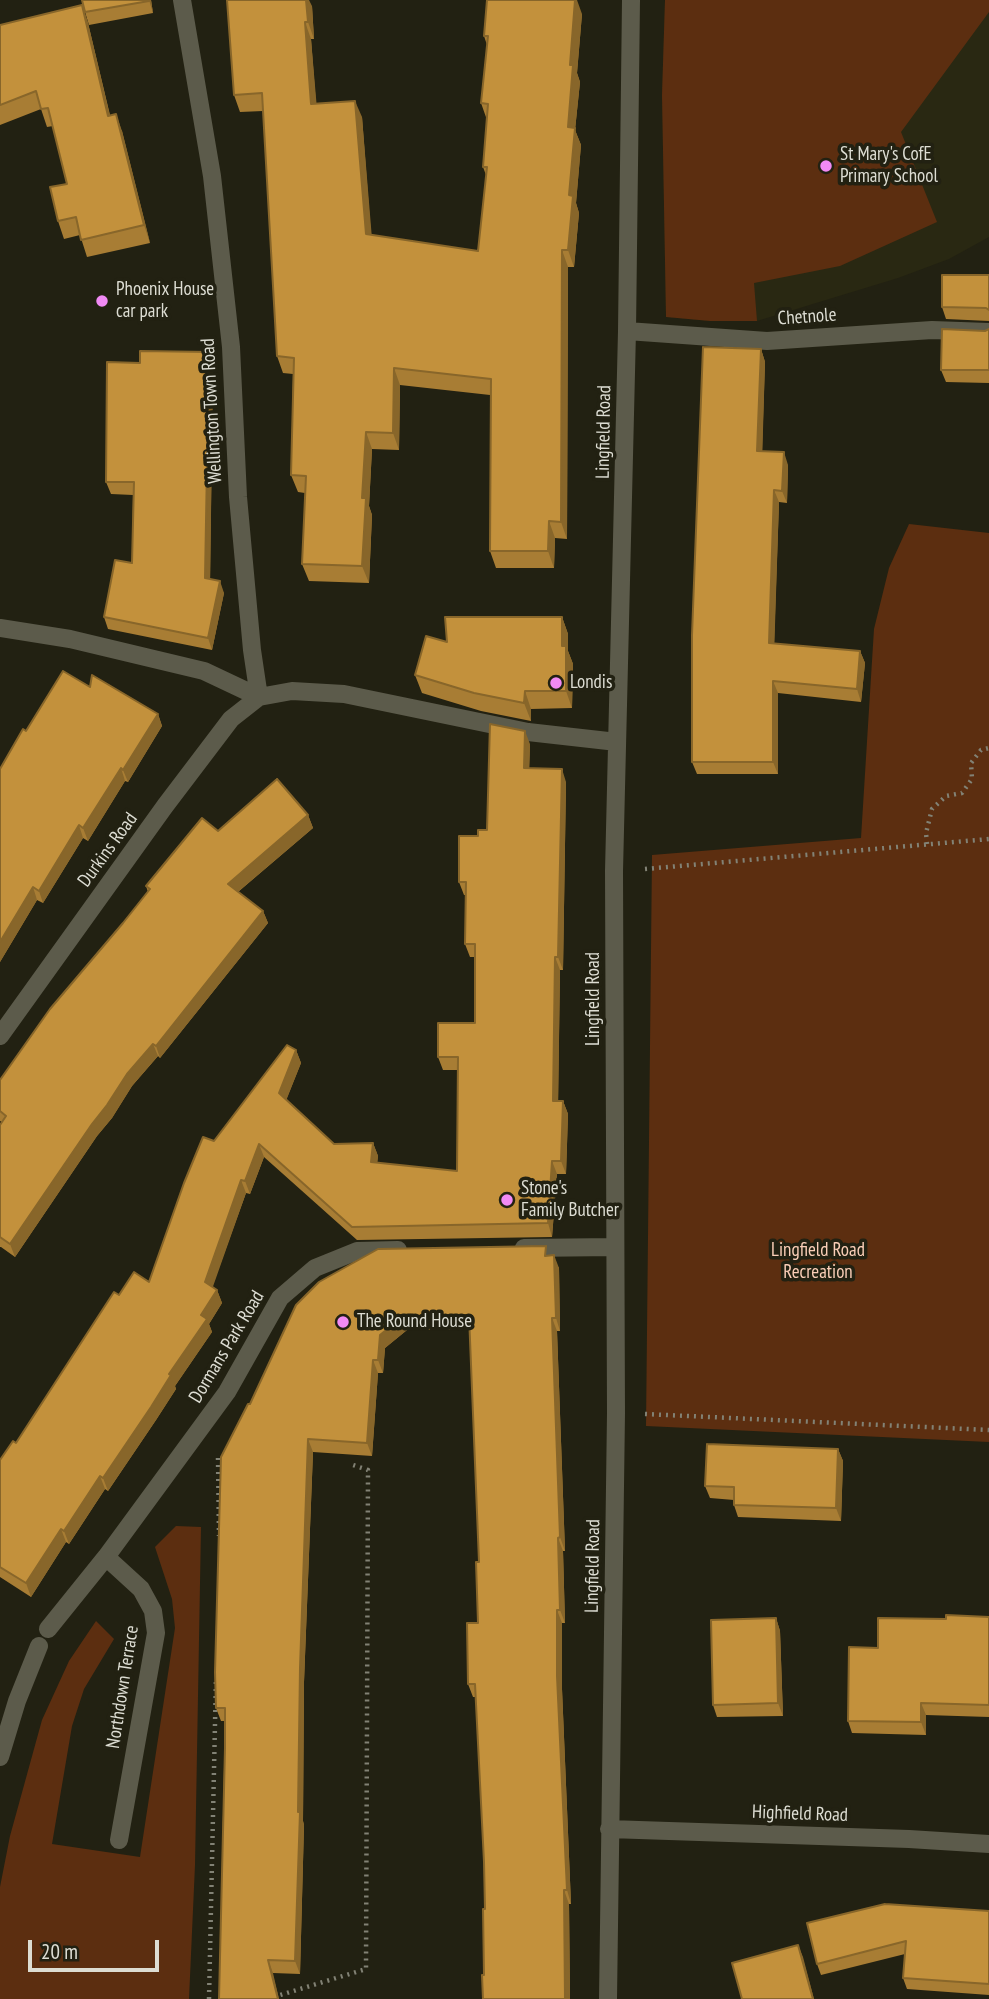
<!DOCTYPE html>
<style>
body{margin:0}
#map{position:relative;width:989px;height:1999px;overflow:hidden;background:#222112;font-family:"PT Sans Narrow",sans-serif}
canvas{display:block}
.scale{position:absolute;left:28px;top:1940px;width:131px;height:32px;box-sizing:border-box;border:4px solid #ddddd3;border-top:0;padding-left:9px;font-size:21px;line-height:24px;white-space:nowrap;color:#ddddd3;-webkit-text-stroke:5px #222112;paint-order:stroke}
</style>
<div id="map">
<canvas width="989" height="1999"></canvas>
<div class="scale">20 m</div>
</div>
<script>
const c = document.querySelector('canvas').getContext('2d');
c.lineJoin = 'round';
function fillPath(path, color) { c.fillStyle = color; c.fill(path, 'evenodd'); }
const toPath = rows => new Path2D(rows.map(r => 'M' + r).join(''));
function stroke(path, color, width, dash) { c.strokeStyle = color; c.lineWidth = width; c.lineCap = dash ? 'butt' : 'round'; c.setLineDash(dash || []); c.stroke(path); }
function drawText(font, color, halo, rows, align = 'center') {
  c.font = font + ' "PT Sans Narrow",sans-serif'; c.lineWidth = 7; c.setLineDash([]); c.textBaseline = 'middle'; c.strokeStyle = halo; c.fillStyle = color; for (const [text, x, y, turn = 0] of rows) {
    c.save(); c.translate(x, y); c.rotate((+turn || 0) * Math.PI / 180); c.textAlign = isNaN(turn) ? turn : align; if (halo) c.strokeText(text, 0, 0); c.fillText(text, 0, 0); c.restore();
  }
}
fillPath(toPath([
 [665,0,989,0,989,237,949,259,898,278,757,321,710,321,666,317,662,95]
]), '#292812');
fillPath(toPath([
 [665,0,989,0,989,12,901,132,937,222,840,266,754,283,757,321,710,321,666,317,662,95],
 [909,524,989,533,989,1442,646,1426,652,855,861,838,874,629,889,568],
 [176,1526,201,1527,195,1865,189,1999,0,1999,0,1887,10,1836,42,1720,69,1661,96,1621,114,1639,84,1689,72,1726,52,1844,140,1857,175,1628,172,1599,155,1547]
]), '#5c2e10');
stroke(toPath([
 [927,844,926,833,932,809,946,796,962,793,972,779,971,763,981,750,989,748],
 [645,869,989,839],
 [645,1414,989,1430],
 [218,1458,219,1536],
 [209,1999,216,1678],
 [267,1999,366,1969,368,1470,350,1464]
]), '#828275', 4.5, [2, 5]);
stroke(toPath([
 [627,331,767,341,932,330,989,332],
 [0,628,70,639,204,671,259,697,292,691,344,694,528,732,617,742],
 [0,1036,165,806,231,719,259,697,252,650,238,497,231,347,212,176,182,0],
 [524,1248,615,1247],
 [106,1557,141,1589,153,1611,156,1633,119,1840],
 [48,1629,106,1557,227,1392,280,1298,315,1268,357,1251,398,1250],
 [0,1757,17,1701,39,1646],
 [609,1829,909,1839,989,1844],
 [608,1999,616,1413,614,871,627,331,631,0]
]), '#5c5b4b', 18);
fillPath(toPath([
 [151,0,153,13,89,25,85,12],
 [82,5,88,23,110,115,122,131,150,243,87,257,80,235,64,239,58,221,67,184,53,126,47,127,41,109,0,125,0,25],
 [312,6,314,39,311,39,316,104,362,117,371,235,478,251,486,175,483,167,487,120,481,103,487,45,484,36,582,14,577,73,580,82,575,130,581,145,576,203,579,213,574,267,568,267,567,539,555,538,554,568,496,568,490,551,490,395,400,385,399,450,372,449,369,506,372,515,369,583,309,581,302,564,305,493,298,492,291,475,293,374,283,373,277,356,263,111,240,112,234,95],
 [989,275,989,321,946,319,942,307],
 [989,329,989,383,946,382,941,370,985,331],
 [761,349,765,362,762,451,788,465,787,503,779,502,774,644,860,651,865,663,861,702,778,693,778,774,697,774,692,762],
 [213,365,210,579,224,593,212,650,108,629,104,617,132,563,133,495,111,494,106,482],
 [562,617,568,634,568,651,573,664,572,708,531,709,531,721,481,711,422,693,415,675,447,642],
 [90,687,158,714,162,726,128,782,125,781,88,841,83,838,43,903,37,900,0,962,0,769,26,731],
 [530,744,529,768,566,782,563,970,560,970,558,1101,563,1101,568,1114,567,1145,566,1174,557,1174,552,1237,357,1240,264,1157,250,1194,246,1193,212,1287,217,1290,222,1303,209,1324,212,1332,175,1386,176,1389,156,1420,108,1491,105,1489,69,1544,66,1542,31,1597,0,1577,0,1460,16,1443,119,1295,149,1282,214,1141,296,1050,301,1063,286,1100,334,1144,373,1143,378,1156,377,1163,457,1171,458,1070,443,1070,438,1057,475,1023,475,957,470,957,465,944,466,895,464,895,459,882,478,836,487,830],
 [308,815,313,828,238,892,263,911,268,923,160,1058,158,1056,132,1086,112,1118,97,1136,15,1257,1,1247,0,1247,0,1125,2,1122,0,1121,0,1080,148,892,146,886,218,831],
 [549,1255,559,1268,560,1331,557,1331,565,1551,563,1551,565,1623,562,1623,562,1689,571,1904,569,1904,570,1999,483,1999,485,1909,484,1862,476,1697,473,1697,468,1684,478,1623,479,1562,470,1329,407,1330,385,1348,383,1373,378,1373,372,1456,313,1452,304,1682,303,1821,304,1825,300,1974,273,1973,219,1999,225,1721,221,1721,216,1708,250,1404,296,1305],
 [838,1449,843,1461,841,1521,738,1517,734,1505,734,1500,710,1498,705,1486],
 [989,1617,989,1717,926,1715,926,1735,852,1733,848,1721,878,1648,946,1619],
 [776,1618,780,1631,783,1716,717,1717,713,1705],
 [989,1911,989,1995,907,1989,903,1978,905,1954,821,1975,817,1964]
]), '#a87d34');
fillPath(toPath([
 [149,0,151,0,153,13],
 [306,0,309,0,312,6,314,39,308,22],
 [575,0,577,0,582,14,577,73,580,82,575,130,581,145,576,203,579,213,574,267,568,250,569,195,568,127,570,65],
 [82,5,88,23,114,133,108,116],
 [305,22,311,39,318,121,311,104],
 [355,101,362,117,373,251,366,234],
 [116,114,122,131,150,243,144,225],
 [562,250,568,267,567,539,561,522],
 [761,349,765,362,762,464,757,451],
 [209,352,213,365,210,590,205,578],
 [394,368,400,385,399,450,393,433],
 [366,432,372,449,369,506,372,515,369,583,362,566,362,498],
 [784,452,788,465,787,503,782,491],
 [774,490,779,502,774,656,769,643],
 [549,521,555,538,554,568,548,551],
 [220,581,224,593,212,650,208,638],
 [562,617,568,634,568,651,573,664,572,708,566,691,562,646],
 [860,651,865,663,861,702,857,689],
 [773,681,778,693,778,774,773,762],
 [525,691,531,709,531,721,524,703],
 [158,714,162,726,128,782,123,770],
 [525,731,530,744,529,781,524,768],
 [121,768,125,781,88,841,83,828],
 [562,769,566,782,563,970,558,957],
 [308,815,313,828,233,896,228,884],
 [79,825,83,838,43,903,39,891],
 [33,887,37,900,0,962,0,942],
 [263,911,268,923,160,1058,156,1046],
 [555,957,560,970,558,1114,553,1101],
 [153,1044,158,1056,132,1086,112,1118,97,1136,15,1257,10,1244,127,1074],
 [296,1050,301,1063,284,1106,279,1093],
 [563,1101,568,1114,566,1174,561,1161],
 [373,1143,378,1156,376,1175,371,1162],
 [259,1144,264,1157,250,1194,245,1181],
 [552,1161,557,1174,552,1237,548,1223],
 [241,1180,246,1193,210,1295,205,1282],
 [554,1255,559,1268,560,1331,556,1318],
 [217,1290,222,1303,209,1324,212,1332,175,1386,176,1389,156,1420,108,1491,103,1478],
 [402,1317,407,1330,385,1348,383,1373,378,1360,380,1335],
 [552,1318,557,1331,565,1551,560,1537],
 [373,1360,378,1373,372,1456,367,1443],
 [308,1439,313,1452,304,1682,303,1821,304,1825,300,1974,295,1961,300,1668],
 [838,1449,843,1461,841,1521,836,1508],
 [100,1476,105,1489,69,1544,64,1531],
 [61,1529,66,1542,31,1597,26,1583],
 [558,1538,563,1551,565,1623,560,1610],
 [557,1610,562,1623,562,1689,571,1904,567,1890,557,1676],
 [776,1618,780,1631,783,1716,778,1703],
 [921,1703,926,1715,926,1735,921,1722],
 [564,1890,569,1904,570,1999,565,1999],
 [798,1945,803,1957,814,1999,813,1999],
 [268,1960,273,1973,279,1999,278,1999]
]), '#88662a');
const building = toPath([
 [82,0,149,0,149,1,85,12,82,0],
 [227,0,306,0,308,22,305,22,311,104,355,101,366,234,478,251,487,167,483,167,488,104,481,103,488,36,484,36,487,0,575,0,570,65,573,65,568,127,575,128,569,195,573,196,568,250,562,250,561,522,549,521,548,551,490,551,491,379,394,368,393,433,366,432,362,498,366,498,362,566,302,564,306,476,291,475,294,358,277,356,262,93,234,95,227,0],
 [82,5,108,116,116,114,144,225,81,240,76,217,58,221,50,187,67,184,48,108,41,109,36,91,0,105,0,25,82,5],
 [942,275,989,275,989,310,986,308,942,307,942,275],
 [942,329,985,331,989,329,989,370,941,370,942,329],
 [703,347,761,349,757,451,784,452,782,491,774,490,769,643,860,651,857,689,773,681,773,762,692,762,692,635,703,347],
 [140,351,209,352,205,578,220,581,208,638,104,617,115,560,132,563,134,482,106,482,107,362,140,363,140,351],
 [445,617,562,617,562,646,566,646,566,691,525,691,524,703,474,693,415,675,426,636,447,642,445,617],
 [63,671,90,687,92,675,158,714,123,770,121,768,83,828,79,825,39,891,33,887,0,942,0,769,23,729,26,731,63,671],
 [490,724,525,731,524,768,562,769,558,957,555,957,553,1101,563,1101,562,1132,561,1161,552,1161,548,1223,352,1227,259,1144,245,1181,241,1180,205,1282,217,1290,201,1315,207,1319,169,1374,171,1375,151,1407,103,1478,100,1476,64,1531,61,1529,26,1583,0,1567,0,1460,13,1441,16,1443,114,1292,119,1295,134,1272,149,1282,184,1183,203,1137,214,1141,287,1045,296,1050,279,1093,334,1144,373,1143,371,1162,457,1171,458,1057,438,1057,438,1023,475,1023,475,944,465,944,466,882,459,882,459,836,478,836,478,830,487,830,490,724],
 [277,779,308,815,228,884,263,911,156,1046,153,1044,127,1074,107,1105,92,1124,10,1244,0,1237,0,1125,6,1116,0,1111,0,1080,50,1009,123,923,150,889,146,886,202,818,218,831,277,779],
 [546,1246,545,1256,554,1255,556,1318,552,1318,560,1537,558,1538,560,1610,557,1610,557,1676,567,1890,564,1890,565,1999,483,1999,482,1975,484,1975,483,1909,485,1909,484,1862,475,1684,468,1684,467,1623,478,1623,476,1562,479,1562,469,1315,402,1317,380,1335,378,1360,373,1360,367,1443,308,1439,300,1668,298,1812,300,1812,295,1961,268,1960,278,1999,219,1999,225,1748,225,1708,216,1708,215,1672,221,1457,248,1404,250,1404,296,1305,319,1282,378,1249,546,1246],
 [707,1444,838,1449,836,1508,734,1505,734,1487,705,1486,707,1444],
 [946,1615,989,1617,989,1705,921,1703,921,1722,848,1721,849,1647,878,1648,878,1618,946,1619,946,1615],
 [776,1618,778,1703,713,1705,711,1620,776,1618],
 [885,1904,989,1911,989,1984,903,1978,906,1941,817,1964,807,1923,885,1904],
 [798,1945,813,1999,742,1999,732,1963,798,1945]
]);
fillPath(building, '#c3913c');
stroke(building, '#88662a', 2);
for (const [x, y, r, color] of [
 [826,166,7,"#f18af4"],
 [102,301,7,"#f18af4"],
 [556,683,7,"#f18af4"],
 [507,1200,7,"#f18af4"],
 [343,1322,7,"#f18af4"]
]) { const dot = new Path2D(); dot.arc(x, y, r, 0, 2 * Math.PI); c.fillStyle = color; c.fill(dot); stroke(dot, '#222112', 2.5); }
drawText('19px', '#ddddd3', '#222112', [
 ["St Mary's CofE",840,155],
 ["Primary School",840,177],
 ["Phoenix House",116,290],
 ["car park",116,312],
 ["Londis",570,683],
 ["Stone's",521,1189],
 ["Family Butcher",521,1211],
 ["The Round House",357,1322]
], 'left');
drawText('19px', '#ddddd3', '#222112', [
 ["Chetnole",807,317,-4],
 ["Wellington Town Road",212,411,-93],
 ["Lingfield Road",604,432,-89],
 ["Durkins Road",108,850,-54],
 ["Lingfield Road",594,999,-90],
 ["Dormans Park Road",227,1347,-59],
 ["Lingfield Road",593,1566,-89],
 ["Northdown Terrace",123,1687,-81],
 ["Highfield Road",800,1814,2]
]);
drawText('19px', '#faceb7', '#222112', [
 ["Lingfield Road",818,1251],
 ["Recreation",818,1273]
]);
</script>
